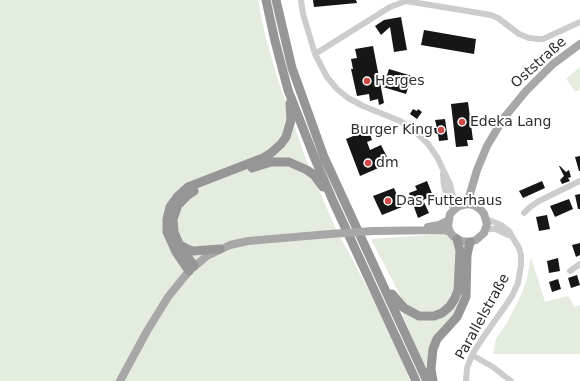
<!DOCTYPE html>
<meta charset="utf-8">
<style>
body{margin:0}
canvas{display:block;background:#fff}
</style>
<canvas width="580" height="381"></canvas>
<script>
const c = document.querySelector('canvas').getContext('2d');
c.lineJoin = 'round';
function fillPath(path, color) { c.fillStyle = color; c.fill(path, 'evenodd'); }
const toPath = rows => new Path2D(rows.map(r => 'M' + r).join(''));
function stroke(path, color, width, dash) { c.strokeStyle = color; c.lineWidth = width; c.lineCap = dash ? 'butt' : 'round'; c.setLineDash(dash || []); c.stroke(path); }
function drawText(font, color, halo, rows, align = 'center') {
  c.font = font + ' "DejaVu Sans",sans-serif'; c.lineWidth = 4; c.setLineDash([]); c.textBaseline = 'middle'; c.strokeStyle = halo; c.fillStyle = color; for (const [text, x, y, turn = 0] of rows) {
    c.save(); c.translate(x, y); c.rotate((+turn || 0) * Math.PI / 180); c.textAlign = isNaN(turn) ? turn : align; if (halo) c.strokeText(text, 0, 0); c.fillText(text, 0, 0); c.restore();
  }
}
fillPath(toPath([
 [0,0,258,0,265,35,277,77,307,162,335,227,388,327,410,381,0,381],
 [580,67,580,89,576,92,566,79],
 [442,234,448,235,455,242,458,263,452,298,437,311,418,311,404,303,371,239],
 [531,257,545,302,568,296,575,307,580,305,580,354,493,354,496,339,507,323,522,293,527,278],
 [464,283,461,303,430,350,427,365,424,366,402,313,405,312,433,320]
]), '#e4ebdf');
fillPath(toPath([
 [313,0,356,0,357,3,314,7],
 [401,17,407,50,394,52,390,27,381,35,375,26,384,20],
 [424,30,476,39,474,54,421,45],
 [373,46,384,103,379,105,378,99,370,101,369,94,357,96,351,69,353,69,351,59,357,58,355,49],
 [389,69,412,76,406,94,383,87],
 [468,102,473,140,467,140,468,146,456,147,451,104],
 [413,109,417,111,418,109,422,112,417,119,410,114],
 [445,119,448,140,439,141,438,134,435,133,434,128,437,128,435,120],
 [369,131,372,140,367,142,370,150,381,145,390,163,360,176,346,139,363,132,363,134],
 [580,156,580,171,579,171,575,157],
 [559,166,560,166,566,172,569,170,571,177,568,178,570,181,562,184,560,180,564,176],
 [427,181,433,196,423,200,429,213,418,218,409,193,417,190,415,186],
 [542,181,545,188,523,198,519,191],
 [394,188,402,207,382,215,373,196],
 [580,194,580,209,578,209,575,195],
 [569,199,573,209,555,217,550,206],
 [547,215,550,229,539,231,536,217],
 [580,243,580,255,576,257,572,245],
 [558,258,560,271,549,273,547,261],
 [577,275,580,285,571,288,568,278],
 [558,279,561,289,552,292,549,282]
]), '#161616');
stroke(toPath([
 [301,0,303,14,315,54,327,77,337,89,348,98,363,106,400,121,419,135,428,144,437,157,450,184,453,197,459,206],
 [406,1,491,15,498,18,519,34,529,38,538,39,543,39,580,22],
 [315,54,390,7,406,1,407,0],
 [443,174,444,186,449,202,454,210],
 [524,213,530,207,539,201,580,181],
 [486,229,496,229,508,235],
 [570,271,580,264],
 [472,355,493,367,511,381],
 [466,381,467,368,472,355,482,339,506,305,512,296,518,283,521,265,521,255,519,248,509,231,501,225,486,219]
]), '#ccc', 6);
stroke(toPath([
 [467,204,477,170,487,146,503,119,526,91,553,64,580,44],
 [428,227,439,225,449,220],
 [373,231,444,230,450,232,453,236,461,241,470,242,476,240,484,233,487,224,484,214,481,210,474,205,467,204,459,206,454,210,450,214,448,226,450,232],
 [120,381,147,331,168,297,189,271,207,256,230,245,248,241,330,234]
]), '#a7a7a7', 8);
stroke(toPath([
 [266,0,275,41,288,90,315,159,333,201,416,381],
 [276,0,292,68,324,157,427,381],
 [252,168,271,162,289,162,307,170,314,175,323,187],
 [194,191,188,195,178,205,173,219,174,232,179,244,194,266],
 [180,245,187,249,193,251,220,249],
 [189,271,176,252,167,232,167,219,170,207,178,196,188,187,263,158,271,153,281,144,286,137,291,120,290,103],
 [392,294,404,308,419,316,434,316,442,313,450,306,455,298,458,290,460,251,457,239],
 [433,381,431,369,433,349,437,339,457,317,466,297,467,255,470,242]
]), '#969696', 9);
stroke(toPath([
 [330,234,373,231]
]), '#a7a7a7', 8);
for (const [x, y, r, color] of [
 [367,81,4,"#d04a47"],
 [462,122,4,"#d04a47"],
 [441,130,4,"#d04a47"],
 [368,163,4,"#d04a47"],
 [388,201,4,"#d04a47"]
]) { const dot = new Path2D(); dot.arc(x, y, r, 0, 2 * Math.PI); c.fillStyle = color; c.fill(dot); stroke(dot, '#fff', 1.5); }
drawText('14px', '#2f2f2f', '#fff', [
 ["Oststraße",539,63,-42],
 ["Parallelstraße",483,317,-61]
]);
drawText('14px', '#2f2f2f', '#fff', [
 ["Herges",375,81],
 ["Edeka Lang",470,122],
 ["Burger King",433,130,"right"],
 ["dm",376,163],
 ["Das Futterhaus",396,201]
], 'left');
</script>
